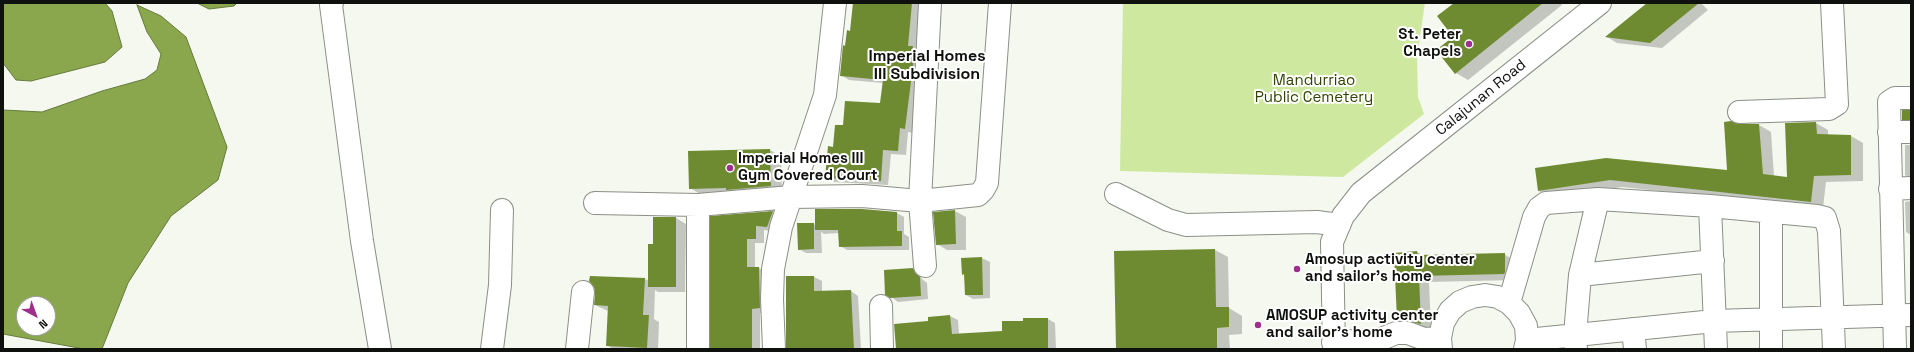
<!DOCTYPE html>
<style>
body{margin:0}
#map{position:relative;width:1914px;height:352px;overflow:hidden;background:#f4f8ee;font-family:"Space Grotesk",sans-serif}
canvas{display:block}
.frame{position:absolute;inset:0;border:4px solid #0f110e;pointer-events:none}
.north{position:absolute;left:16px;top:296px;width:40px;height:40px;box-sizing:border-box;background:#fff;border:1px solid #9fa09f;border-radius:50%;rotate:139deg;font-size:11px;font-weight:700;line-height:16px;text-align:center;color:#0f110e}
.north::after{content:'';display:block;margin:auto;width:14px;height:18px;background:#9e2f8d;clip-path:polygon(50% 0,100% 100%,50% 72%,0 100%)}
</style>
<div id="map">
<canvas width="1914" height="352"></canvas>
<div class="frame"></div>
<div class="north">N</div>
</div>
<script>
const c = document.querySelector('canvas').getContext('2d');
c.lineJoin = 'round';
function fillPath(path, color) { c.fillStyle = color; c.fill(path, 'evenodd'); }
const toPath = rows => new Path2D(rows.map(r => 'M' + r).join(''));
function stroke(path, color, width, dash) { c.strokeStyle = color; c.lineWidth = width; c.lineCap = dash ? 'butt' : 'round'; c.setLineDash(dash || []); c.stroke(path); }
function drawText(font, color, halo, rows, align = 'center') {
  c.font = font + ' "Space Grotesk",sans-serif'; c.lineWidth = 4; c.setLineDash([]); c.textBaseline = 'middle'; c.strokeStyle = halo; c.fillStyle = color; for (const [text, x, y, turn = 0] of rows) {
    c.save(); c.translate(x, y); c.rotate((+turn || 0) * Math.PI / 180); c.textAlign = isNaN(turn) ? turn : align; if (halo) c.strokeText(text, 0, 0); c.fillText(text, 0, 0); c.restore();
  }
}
fillPath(toPath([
 [1123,3,1425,3,1417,57,1418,97,1424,114,1343,177,1120,171]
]), '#cee99f');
const water = toPath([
 [3,3,105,3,112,11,122,47,105,62,31,81,16,80,3,63,3,3],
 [197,3,237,3,234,6,209,9,197,3],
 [137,5,161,16,186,37,227,147,218,180,171,216,128,283,102,349,84,349,3,334,3,110,42,112,102,91,145,79,157,70,161,54,147,32,137,5],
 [24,304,48,304,48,328,24,328,24,304]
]);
fillPath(water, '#8aa74e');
stroke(water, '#657a3b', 1);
fillPath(toPath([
 [853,3,927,3,919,12,916,49,921,52,913,133,908,132,906,155,891,154,888,185,834,182,827,177,834,148,844,126,881,104,883,83,849,80,841,75,851,32],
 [1456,3,1560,3,1562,5,1468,80,1456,73],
 [1648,3,1701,3,1708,10,1662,48,1617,43,1607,37],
 [1816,123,1828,130,1828,135,1851,136,1863,143,1863,181,1826,182,1823,208,1622,187,1551,198,1539,191,1536,169,1728,171,1739,126,1759,125,1771,132,1774,176,1788,178],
 [1905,145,1911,145,1911,179,1905,175],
 [770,150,781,156,782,192,700,194,690,188],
 [1911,201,1911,235,1906,232,1905,202],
 [955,211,966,217,966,250,947,250,937,244,934,213],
 [773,212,781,217,775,232,764,230,764,243,755,243,755,268,759,268,767,273,768,313,760,313,760,349,712,349,712,217],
 [897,213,904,217,904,234,909,237,909,250,847,250,840,246,839,233,824,234,821,232,822,253,806,253,799,249,813,224,816,225],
 [654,218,676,218,686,224,685,292,658,292,655,290,654,319,659,322,658,349,613,349,607,345,608,311,595,305,596,293,591,277,645,279,649,281,654,245],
 [1215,250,1228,257,1229,308,1242,316,1242,334,1229,335,1230,349,1117,349,1115,252],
 [1417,252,1424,256,1504,254,1515,261,1515,280,1429,282,1431,329,1420,326,1409,326,1398,320],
 [982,258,990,262,990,298,973,299,966,295,965,275,963,274,962,259],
 [913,269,920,273,922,279,927,283,928,299,898,302,891,297],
 [814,277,822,281,822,292,851,291,858,296,861,349,787,349],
 [950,316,958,320,959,334,1003,332,1024,322,1048,319,1055,323,1056,349,896,349,929,322]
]), '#0003');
fillPath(toPath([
 [853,3,912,3,908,46,913,46,912,57,914,58,905,129,900,128,898,151,883,150,881,181,825,178,828,146,833,147,835,125,843,125,845,101,880,103,883,80,840,76,843,45,845,46,847,30,850,31],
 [1454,3,1543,3,1455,74,1436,50,1453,37,1437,16],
 [1647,3,1699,3,1650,43,1605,37],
 [1902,110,1911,110,1911,120,1902,120],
 [1731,121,1739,124,1759,124,1763,174,1787,177,1785,123,1816,122,1817,134,1851,135,1851,175,1814,176,1811,202,1610,180,1538,191,1535,168,1606,158,1727,170,1724,122],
 [770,149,771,186,726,190,726,188,689,189,688,151],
 [815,209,862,209,897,212,897,231,902,231,902,246,839,247,838,230,815,230],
 [955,210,956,244,936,245,933,212],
 [773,211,767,227,756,226,756,239,747,239,747,267,759,267,760,308,752,309,752,349,710,349,710,216],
 [653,217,676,217,676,287,648,287,648,244,653,244],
 [797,223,814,223,814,249,798,250],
 [1215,249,1216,307,1229,307,1229,327,1217,328,1217,349,1116,349,1114,251],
 [1417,251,1418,255,1505,253,1505,272,1504,274,1419,276,1421,324,1408,321,1397,320,1394,253],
 [982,257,983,295,965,295,964,274,962,275,961,258],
 [913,268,915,273,920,277,921,296,890,298,885,295,884,270],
 [590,276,645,278,643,315,649,315,647,348,606,346,608,306,594,305,595,293,594,287,589,281],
 [786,276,814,276,814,291,851,290,854,349,786,349],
 [950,315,952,334,1002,331,1002,321,1023,321,1023,318,1048,318,1048,349,896,349,894,324,928,321,928,317]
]), '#6f8b31');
const minor = toPath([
 [332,3,331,5,362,241,380,349],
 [1739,112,1829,109,1837,104,1832,3],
 [1889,132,1911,132],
 [1890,189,1911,188],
 [1116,194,1168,220,1186,225,1317,222,1339,225],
 [595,203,698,205,791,197,862,196,920,201,978,195,983,190,987,183,1000,3],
 [1710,206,1716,349],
 [1771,212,1771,349],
 [925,266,920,201,930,3],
 [1580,275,1713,261],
 [1509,303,1534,217,1539,208,1546,203,1598,199,1710,206,1817,216,1825,218,1829,231,1834,349],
 [881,306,882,349],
 [1633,329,1635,349],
 [1527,340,1714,321,1911,315],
 [1333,342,1379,340,1396,333,1408,333,1424,339,1440,338],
 [1576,348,1575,335,1580,275,1598,199],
 [492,349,500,285,502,210],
 [577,349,583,292],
 [698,349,698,205],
 [774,349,772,299,773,269,781,227,825,95,835,3],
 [1441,349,1440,338,1443,323,1450,311,1460,302,1472,297,1485,295,1498,297,1509,303,1519,313,1526,326,1527,340,1525,349],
 [1895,349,1889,102,1895,98,1911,98]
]);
const major = toPath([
 [1334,349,1332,242,1343,216,1361,193,1600,3]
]);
stroke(minor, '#8c8f87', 24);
stroke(major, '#8c8f87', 24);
stroke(minor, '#fff', 22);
stroke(major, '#fff', 22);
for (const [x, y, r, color] of [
 [1469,44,4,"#9e2f8d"],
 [730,168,4,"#9e2f8d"],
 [1297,269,4,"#9e2f8d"],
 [1258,325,4,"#9e2f8d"]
]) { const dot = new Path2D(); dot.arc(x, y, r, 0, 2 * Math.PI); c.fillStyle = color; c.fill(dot); stroke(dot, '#fff', 1.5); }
drawText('bold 15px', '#0f110e', '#fff', [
 ["St. Peter",1461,35,"right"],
 ["Chapels",1461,52,"right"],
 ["Imperial Homes III",738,159],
 ["Gym Covered Court",738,176],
 ["Amosup activity center",1305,260],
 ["and sailor's home",1305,277],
 ["AMOSUP activity center",1266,316],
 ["and sailor's home",1266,333]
], 'left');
drawText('15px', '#314300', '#fff', [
 ["Mandurriao",1314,81],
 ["Public Cemetery",1314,98]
]);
drawText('15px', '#0f110e', '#fff', [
 ["Calajunan Road",1481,98,-39]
]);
drawText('bold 16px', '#0f110e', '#fff', [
 ["Imperial Homes",927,57],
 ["III Subdivision",927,75]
]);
</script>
